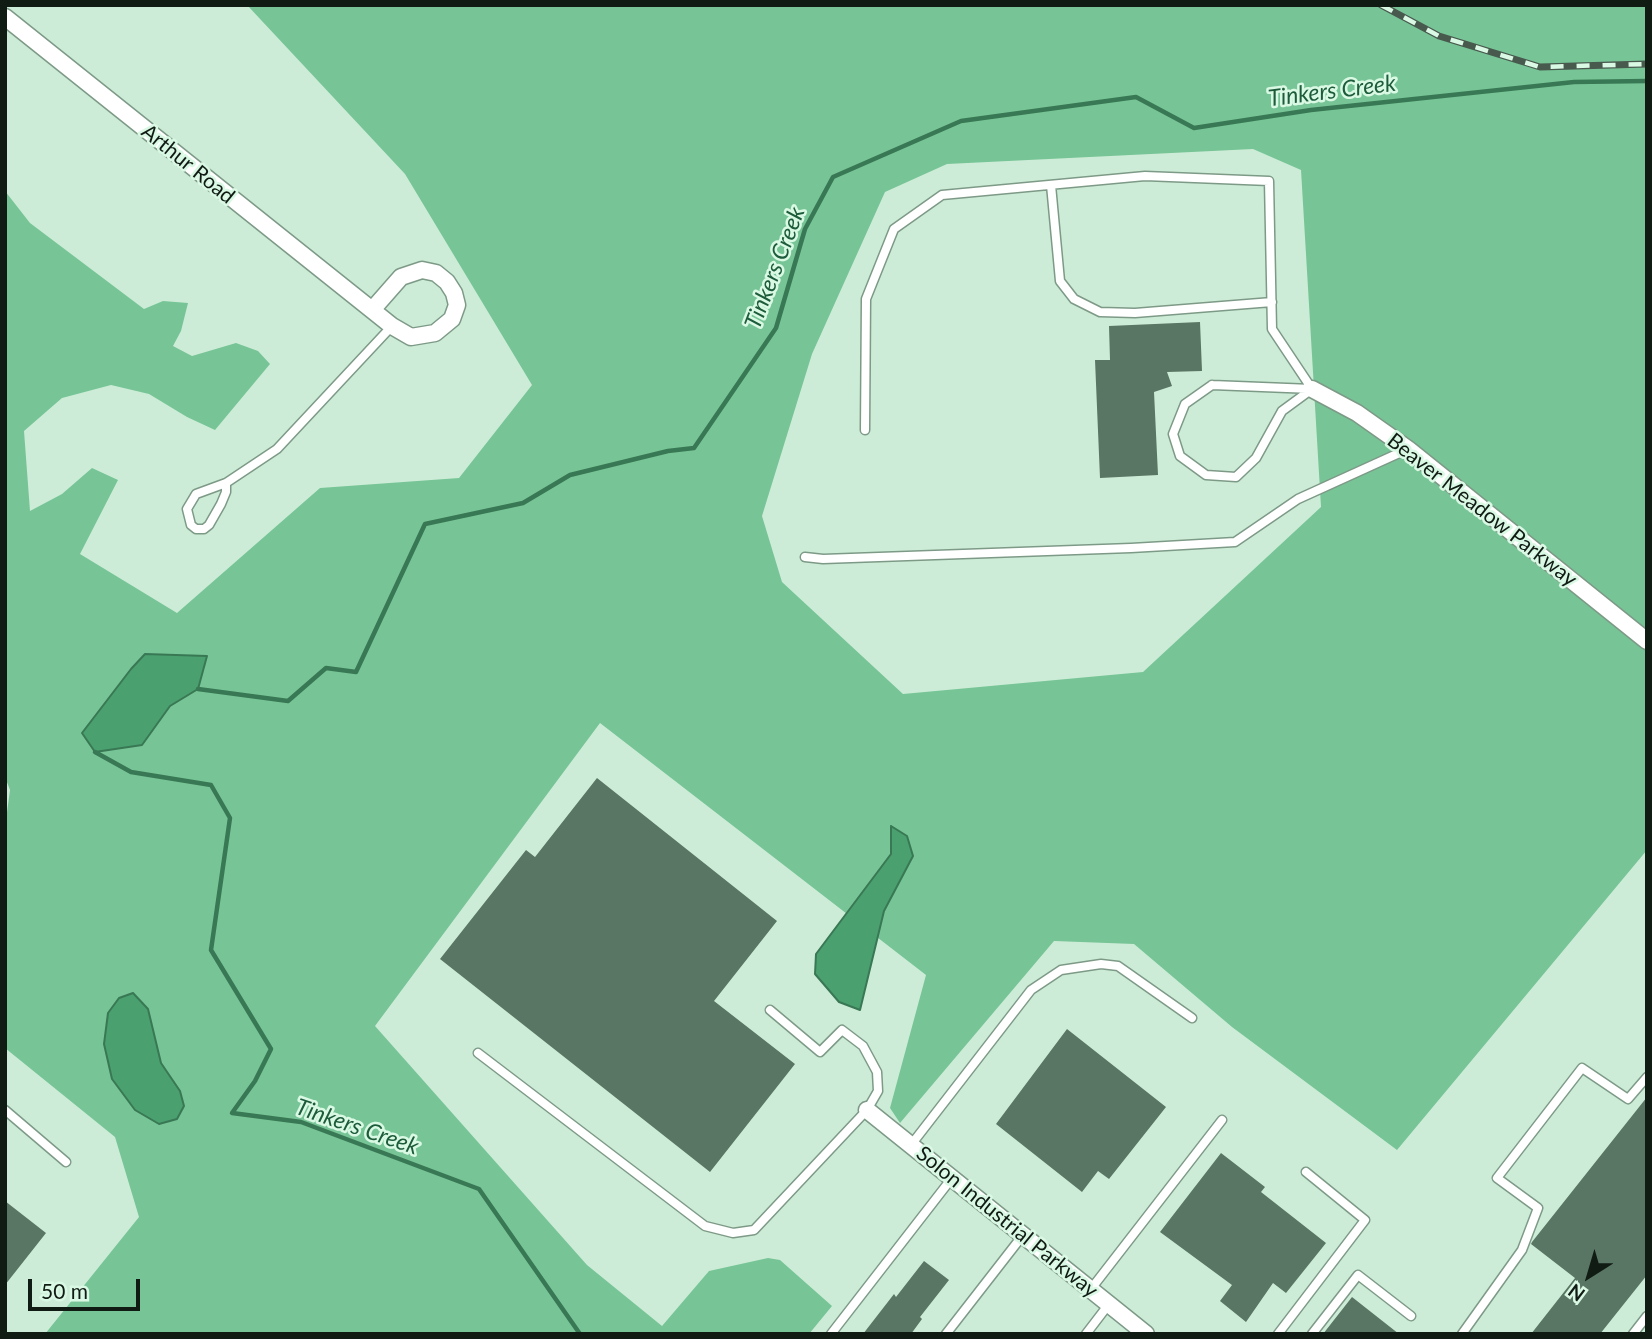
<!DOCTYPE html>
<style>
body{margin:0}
#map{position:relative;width:1652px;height:1339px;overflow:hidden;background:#cdecd7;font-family:Lato,sans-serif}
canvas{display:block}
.frame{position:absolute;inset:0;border:7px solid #101b14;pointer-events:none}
.north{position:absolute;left:1554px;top:1241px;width:70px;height:70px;-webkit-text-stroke:5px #daf9e4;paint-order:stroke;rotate:217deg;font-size:19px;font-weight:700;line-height:28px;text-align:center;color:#101b14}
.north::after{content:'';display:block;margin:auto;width:24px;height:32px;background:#101b14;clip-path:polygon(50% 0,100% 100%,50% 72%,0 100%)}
.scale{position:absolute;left:28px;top:1279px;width:112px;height:32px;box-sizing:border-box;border:4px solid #101b14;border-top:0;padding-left:9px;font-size:21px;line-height:24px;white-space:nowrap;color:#101b14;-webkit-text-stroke:5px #daf9e4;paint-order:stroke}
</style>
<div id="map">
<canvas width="1652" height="1339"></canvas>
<div class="frame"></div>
<div class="north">N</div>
<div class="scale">50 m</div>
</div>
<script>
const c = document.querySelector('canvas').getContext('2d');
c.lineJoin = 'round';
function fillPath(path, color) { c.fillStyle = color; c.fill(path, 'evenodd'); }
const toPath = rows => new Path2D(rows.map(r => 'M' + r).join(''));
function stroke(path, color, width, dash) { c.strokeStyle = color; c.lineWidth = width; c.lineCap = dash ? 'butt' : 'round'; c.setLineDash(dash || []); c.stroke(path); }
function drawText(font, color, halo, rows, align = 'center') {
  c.font = font + ' Lato,sans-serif'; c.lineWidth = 5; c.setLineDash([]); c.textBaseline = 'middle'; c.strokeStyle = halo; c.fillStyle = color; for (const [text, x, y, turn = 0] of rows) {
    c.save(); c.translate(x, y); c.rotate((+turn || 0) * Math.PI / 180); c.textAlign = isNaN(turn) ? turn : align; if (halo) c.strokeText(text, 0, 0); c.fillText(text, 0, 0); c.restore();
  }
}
fillPath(toPath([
 [247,5,1647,5,1647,850,1397,1150,1232,1027,1134,944,1054,941,900,1123,890,1108,926,975,600,723,375,1026,587,1265,662,1326,709,1271,768,1258,780,1260,832,1306,809,1334,45,1334,139,1217,115,1137,5,1048,5,827,10,790,5,777,5,191,30,223,144,309,163,301,188,303,181,331,173,346,192,356,236,343,258,351,270,364,215,430,187,417,149,394,111,385,62,398,24,431,30,511,62,494,92,468,118,480,80,554,177,613,320,488,459,478,532,385,405,174],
 [1253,149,1301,170,1321,507,1143,672,903,694,782,582,762,516,812,354,885,192,947,164],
 [145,654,207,657,198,689,170,706,142,744]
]), '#77c596');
const water = toPath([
 [145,654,207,656,198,689,170,706,142,745,95,752,82,733,131,669,145,654],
 [891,826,907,836,913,856,884,911,860,1010,839,1002,815,974,816,954,891,854,891,826],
 [133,993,148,1009,161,1063,180,1091,184,1106,177,1119,159,1124,135,1110,112,1079,104,1044,108,1013,119,998,133,993]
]);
fillPath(water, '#4aa06f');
stroke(water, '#397854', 2);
stroke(toPath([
 [198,689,288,701,326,668,356,672,425,524,523,503,570,475,668,451,694,448,776,328,805,229,833,177,961,121,1136,97,1194,128,1311,110,1574,82,1647,81],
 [95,752,131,772,211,785,230,818,211,950,271,1049,255,1081,232,1113,301,1122,479,1189,580,1334]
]), '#397854', 4.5);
fillPath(toPath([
 [1200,322,1202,371,1167,372,1172,386,1154,392,1158,475,1100,478,1095,360,1110,360,1109,326],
 [597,778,777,921,714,1001,795,1064,710,1172,440,959,526,850,535,857],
 [1067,1029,1166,1107,1109,1179,1098,1171,1082,1192,996,1124],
 [1647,1097,1647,1275,1600,1334,1531,1334,1575,1278,1531,1244,1532,1242],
 [1221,1153,1265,1187,1261,1192,1326,1243,1286,1293,1273,1283,1246,1322,1220,1301,1232,1285,1160,1232],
 [5,1201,46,1233,5,1285],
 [924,1261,949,1280,920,1317,922,1319,911,1334,863,1334,894,1294,896,1297],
 [1352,1297,1399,1334,1323,1334]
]), '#597563');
const service = toPath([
 [1051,185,1060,281,1074,299,1100,312,1135,313,1272,302],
 [1212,385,1312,389,1282,411,1256,458,1236,477,1206,475,1180,456,1173,434,1185,404,1212,385],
 [865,430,866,299,894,229,942,195,1145,176,1269,181,1272,329,1312,389],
 [226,483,226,492,221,504,209,525,204,529,196,529,191,525,187,509,196,494,226,483,277,449,392,326],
 [805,557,823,559,1131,548,1235,542,1298,499,1408,449],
 [478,1053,705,1226,733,1233,754,1230,867,1110,878,1091,877,1072,863,1046,842,1030,820,1052,770,1010],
 [5,1110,66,1162],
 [911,1145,1031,990,1061,970,1101,964,1118,966,1192,1018],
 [1091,1289,1222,1120],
 [831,1334,952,1178],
 [946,1334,1023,1235],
 [1086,1334,1109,1304],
 [1278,1334,1365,1220,1306,1172],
 [1312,1334,1358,1275,1411,1316],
 [1462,1334,1522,1250,1538,1208,1497,1178,1582,1068,1628,1099,1647,1077],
 [1633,1334,1647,1316]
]);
const minor = toPath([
 [5,17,392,326,411,337,435,333,452,319,457,305,454,293,447,282,436,273,422,270,401,277,372,310],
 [1312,389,1357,413,1408,449,1647,641],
 [867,1110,1146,1334]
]);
stroke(service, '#7d9a87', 11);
stroke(minor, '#7d9a87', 19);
stroke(service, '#fff', 8);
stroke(minor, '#fff', 16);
const rail = toPath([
 [1381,5,1439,36,1540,67,1647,64]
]);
stroke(rail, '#48594e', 7);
stroke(rail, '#daf9e4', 4.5, [13]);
drawText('21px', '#101b14', '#daf9e4', [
 ["Arthur Road",188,164,39],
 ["Beaver Meadow Parkway",1482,510,38],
 ["Solon Industrial Parkway",1007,1222,39]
]);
drawText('italic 23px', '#1d5c3b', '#daf9e4', [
 ["Tinkers Creek",1332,91,-7],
 ["Tinkers Creek",775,268,-69],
 ["Tinkers Creek",357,1127,19]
]);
</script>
